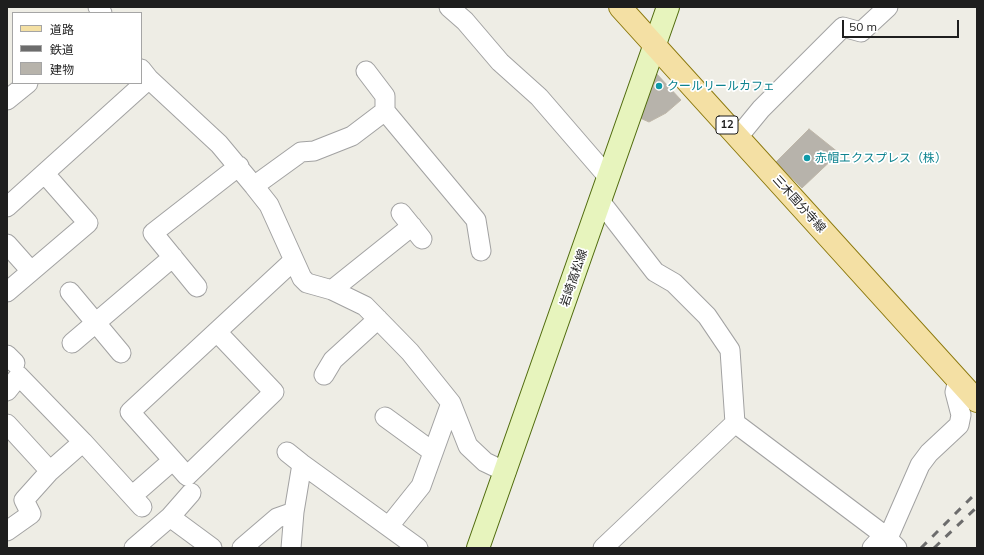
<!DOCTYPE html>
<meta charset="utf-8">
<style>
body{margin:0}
#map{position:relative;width:984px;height:555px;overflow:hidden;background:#eeede5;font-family:Mulish,"Noto Sans JP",sans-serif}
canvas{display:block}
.frame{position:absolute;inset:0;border:8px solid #1e1e1e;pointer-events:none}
.legend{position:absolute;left:12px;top:12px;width:130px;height:72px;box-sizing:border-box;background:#fff;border:1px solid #a5a5a5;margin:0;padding:5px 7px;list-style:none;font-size:12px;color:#1e1e1e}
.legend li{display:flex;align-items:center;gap:8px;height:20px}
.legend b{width:20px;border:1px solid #a5a5a5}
.scale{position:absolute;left:842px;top:20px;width:117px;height:18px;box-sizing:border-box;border:2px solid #1e1e1e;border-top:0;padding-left:5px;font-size:12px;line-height:14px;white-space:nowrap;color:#1e1e1e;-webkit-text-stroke:3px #fff;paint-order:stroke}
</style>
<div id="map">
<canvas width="984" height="555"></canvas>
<div class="frame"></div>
<ul class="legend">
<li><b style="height:5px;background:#f4e0a4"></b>道路</li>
<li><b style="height:5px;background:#6c6c6c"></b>鉄道</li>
<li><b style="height:11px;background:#b7b3ab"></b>建物</li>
</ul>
<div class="scale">50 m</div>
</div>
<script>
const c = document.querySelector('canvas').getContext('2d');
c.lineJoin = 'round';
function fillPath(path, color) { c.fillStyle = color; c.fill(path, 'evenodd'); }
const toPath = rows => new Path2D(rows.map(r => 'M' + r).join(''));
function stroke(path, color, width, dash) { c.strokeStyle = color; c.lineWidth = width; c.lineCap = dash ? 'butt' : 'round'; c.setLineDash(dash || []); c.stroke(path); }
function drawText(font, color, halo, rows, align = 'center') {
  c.font = font + ' Mulish,"Noto Sans JP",sans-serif'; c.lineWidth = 3.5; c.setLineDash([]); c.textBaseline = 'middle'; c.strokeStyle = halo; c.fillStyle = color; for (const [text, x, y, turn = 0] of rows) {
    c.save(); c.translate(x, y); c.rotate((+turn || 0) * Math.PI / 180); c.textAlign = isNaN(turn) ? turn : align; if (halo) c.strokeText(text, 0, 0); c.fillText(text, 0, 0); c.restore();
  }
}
const building = toPath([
 [655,72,681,100,666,113,649,122,640,118,655,72],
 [809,129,839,153,802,188,776,162,809,129]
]);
fillPath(building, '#b7b3ab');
stroke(building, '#beb6a8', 1);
const street = toPath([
 [98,7,102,13],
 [449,7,465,21,500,62,539,97,609,178],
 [141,69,149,79,219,144,254,186,269,205,302,278,307,283,332,290,365,306,410,352,451,403,468,446,485,462,506,472],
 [366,71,385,96,385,111,476,220,481,251],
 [7,100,28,83],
 [738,137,761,109,843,27,861,32,888,7],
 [254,186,301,152,314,151,352,136,385,111],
 [600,201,655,272,674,283,707,316,730,350,735,423,884,535,897,548],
 [7,207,149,79],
 [401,213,422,239],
 [7,244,31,271],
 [197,287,153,233,239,166],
 [332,290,412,226],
 [7,292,88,223,45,174],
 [70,292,121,353],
 [217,332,274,392,187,476,130,412,293,261],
 [72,343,173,257],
 [7,355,15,363],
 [324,375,333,360,378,319],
 [7,391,19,376,83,442,50,471,7,424],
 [385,417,433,452],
 [83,442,142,507],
 [287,452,302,464,418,548],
 [132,496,172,461],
 [170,517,212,548],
 [389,526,421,486,451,403],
 [7,531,31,514,24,500,50,471],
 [888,538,920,465,929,453,959,425,961,415,955,392,958,380],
 [134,548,170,517,191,493],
 [242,548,277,518,294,512],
 [291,548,294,512,302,464],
 [603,548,735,423],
 [872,548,884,535]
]);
const secondary = toPath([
 [478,548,668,7]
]);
const primary = toPath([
 [620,7,977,401]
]);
stroke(street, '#a2a2a2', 21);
stroke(secondary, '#516c0e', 24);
stroke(primary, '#8b780c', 24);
stroke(street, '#fff', 19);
stroke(secondary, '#e7f4bd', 22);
stroke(primary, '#f4e0a4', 22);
stroke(toPath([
 [921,548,977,492],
 [934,548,977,507]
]), '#6c6c6c', 3, [8, 8]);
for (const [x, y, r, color] of [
 [659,86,4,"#0f9aa8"],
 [807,158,4,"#0f9aa8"]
]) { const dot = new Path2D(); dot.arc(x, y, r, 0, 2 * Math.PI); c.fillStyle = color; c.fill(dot); stroke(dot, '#fff', 1.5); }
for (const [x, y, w] of [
 [727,125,22]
]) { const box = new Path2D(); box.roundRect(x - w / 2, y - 9, w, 18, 3); c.fillStyle = '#fff'; c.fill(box); stroke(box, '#1e1e1e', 1); }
drawText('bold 11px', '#1e1e1e', null, [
 ["12",727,125]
]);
drawText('12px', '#0d838f', '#fff', [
 ["クールリールカフェ",667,86],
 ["赤帽エクスプレス（株）",815,158]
], 'left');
drawText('12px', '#1e1e1e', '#fff', [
 ["三木国分寺線",799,204,48],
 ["岩崎高松線",574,278,-71]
]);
</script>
